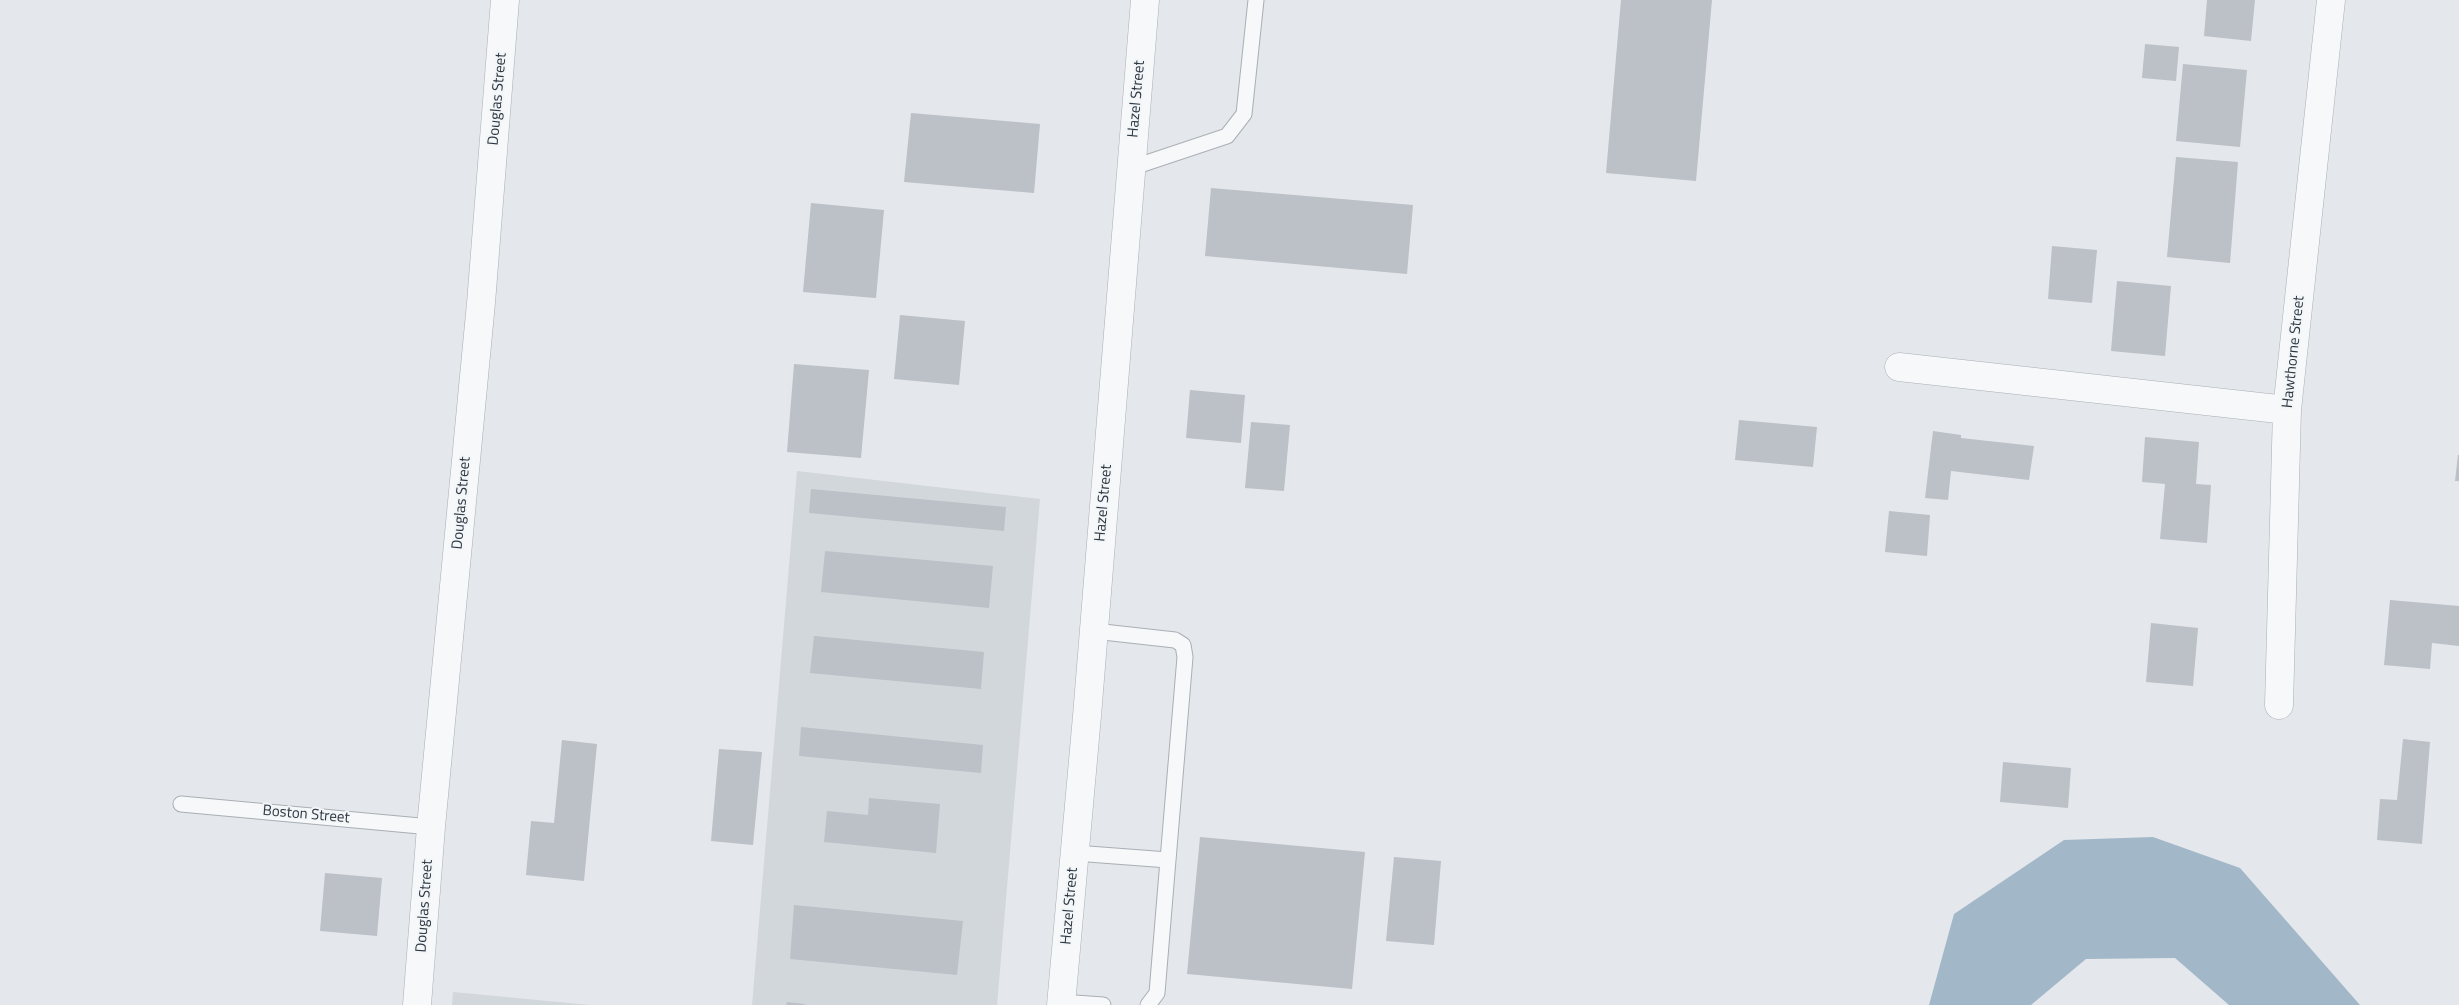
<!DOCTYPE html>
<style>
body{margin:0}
canvas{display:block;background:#e4e7eb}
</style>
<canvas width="2459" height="1005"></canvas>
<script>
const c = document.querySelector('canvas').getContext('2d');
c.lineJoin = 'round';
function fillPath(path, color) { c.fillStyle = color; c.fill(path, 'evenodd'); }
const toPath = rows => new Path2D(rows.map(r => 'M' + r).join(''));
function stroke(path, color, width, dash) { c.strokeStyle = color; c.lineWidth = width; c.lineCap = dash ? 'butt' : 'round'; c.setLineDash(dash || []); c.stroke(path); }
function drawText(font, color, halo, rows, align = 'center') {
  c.font = font + ' "Titillium Web",sans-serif'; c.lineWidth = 4; c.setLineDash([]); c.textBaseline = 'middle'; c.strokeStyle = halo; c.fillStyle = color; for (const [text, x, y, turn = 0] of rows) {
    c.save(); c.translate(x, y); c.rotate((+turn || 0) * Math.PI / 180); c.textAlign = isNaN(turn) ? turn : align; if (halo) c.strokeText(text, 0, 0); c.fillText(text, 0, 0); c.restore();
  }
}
fillPath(toPath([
 [797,471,1040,499,997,1005,752,1005],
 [453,992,590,1005,452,1005]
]), '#d2d7dc');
fillPath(toPath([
 [2153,837,2240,868,2360,1005,2229,1005,2175,958,2086,959,2031,1005,1929,1005,1954,914,2064,840]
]), '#a2b8c8');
fillPath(toPath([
 [1621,0,1712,0,1696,181,1606,173],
 [2207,0,2255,0,2251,41,2204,36],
 [2145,44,2179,47,2176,81,2142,78],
 [2183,64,2247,70,2240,147,2176,141],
 [911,113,1040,124,1034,193,904,182],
 [2176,157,2238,162,2230,263,2167,257],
 [1211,188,1413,205,1407,274,1205,256],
 [811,203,884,210,876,298,803,292],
 [2052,246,2097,250,2092,303,2048,299],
 [2117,281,2171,286,2165,356,2111,351],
 [900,315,965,321,959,385,894,379],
 [794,364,869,370,861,458,787,452],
 [1190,390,1245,395,1241,443,1186,438],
 [1739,420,1817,427,1813,467,1735,460],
 [1251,422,1290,425,1284,491,1245,488],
 [1933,431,1961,435,1961,438,2034,446,2029,480,1951,471,1948,500,1925,498],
 [2145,437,2199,442,2196,484,2211,485,2207,543,2160,539,2165,484,2142,482],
 [2458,455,2459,455,2459,481,2455,481],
 [811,489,1006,507,1004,531,809,513],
 [1889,511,1930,515,1927,556,1885,552],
 [825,551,993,566,989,608,821,592],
 [2390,600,2459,606,2459,646,2432,643,2430,669,2384,665],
 [2151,623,2198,628,2193,686,2146,682],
 [814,636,984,652,981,689,810,673],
 [801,727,983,745,981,773,799,756],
 [2403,739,2430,742,2422,844,2377,840,2380,799,2397,800],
 [562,740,597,744,584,881,526,875,531,821,554,823],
 [719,749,762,752,753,845,711,841],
 [2003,762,2071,768,2068,808,2000,802],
 [869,798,940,804,936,853,824,842,827,811,868,815],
 [1200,837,1365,852,1352,989,1187,974],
 [1394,857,1441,861,1434,945,1386,941],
 [325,873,382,878,377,936,320,931],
 [794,905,963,921,957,975,790,959],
 [787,1002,805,1004,804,1005,786,1005]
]), '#bbc1c7');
const service = toPath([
 [1131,168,1227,136,1244,114,1256,0],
 [181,804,431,827],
 [1075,853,1168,860,1185,657,1183,645,1175,640,1094,631],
 [1061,1002,1103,1005],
 [1148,1005,1157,993,1168,860]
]);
const minor = toPath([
 [1899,367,2287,410],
 [2279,705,2287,410,2331,0]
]);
const tertiary = toPath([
 [417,1005,431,827,481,303,505,0],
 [1061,1005,1087,716,1145,0]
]);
stroke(service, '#a9afb5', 17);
stroke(minor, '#a9afb5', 29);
stroke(tertiary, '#a9afb5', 29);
stroke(service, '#f6f8f9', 15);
stroke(minor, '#f6f8f9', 28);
stroke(tertiary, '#f6f8f9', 28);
drawText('15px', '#2d3742', '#f3f6f8', [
 ["Douglas Street",498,99,-85],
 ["Hazel Street",1137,99,-85],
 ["Hawthorne Street",2294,352,-84],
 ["Douglas Street",462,503,-85],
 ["Hazel Street",1104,503,-85],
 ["Boston Street",306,815,5],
 ["Douglas Street",425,906,-86],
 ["Hazel Street",1070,906,-85]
]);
</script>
